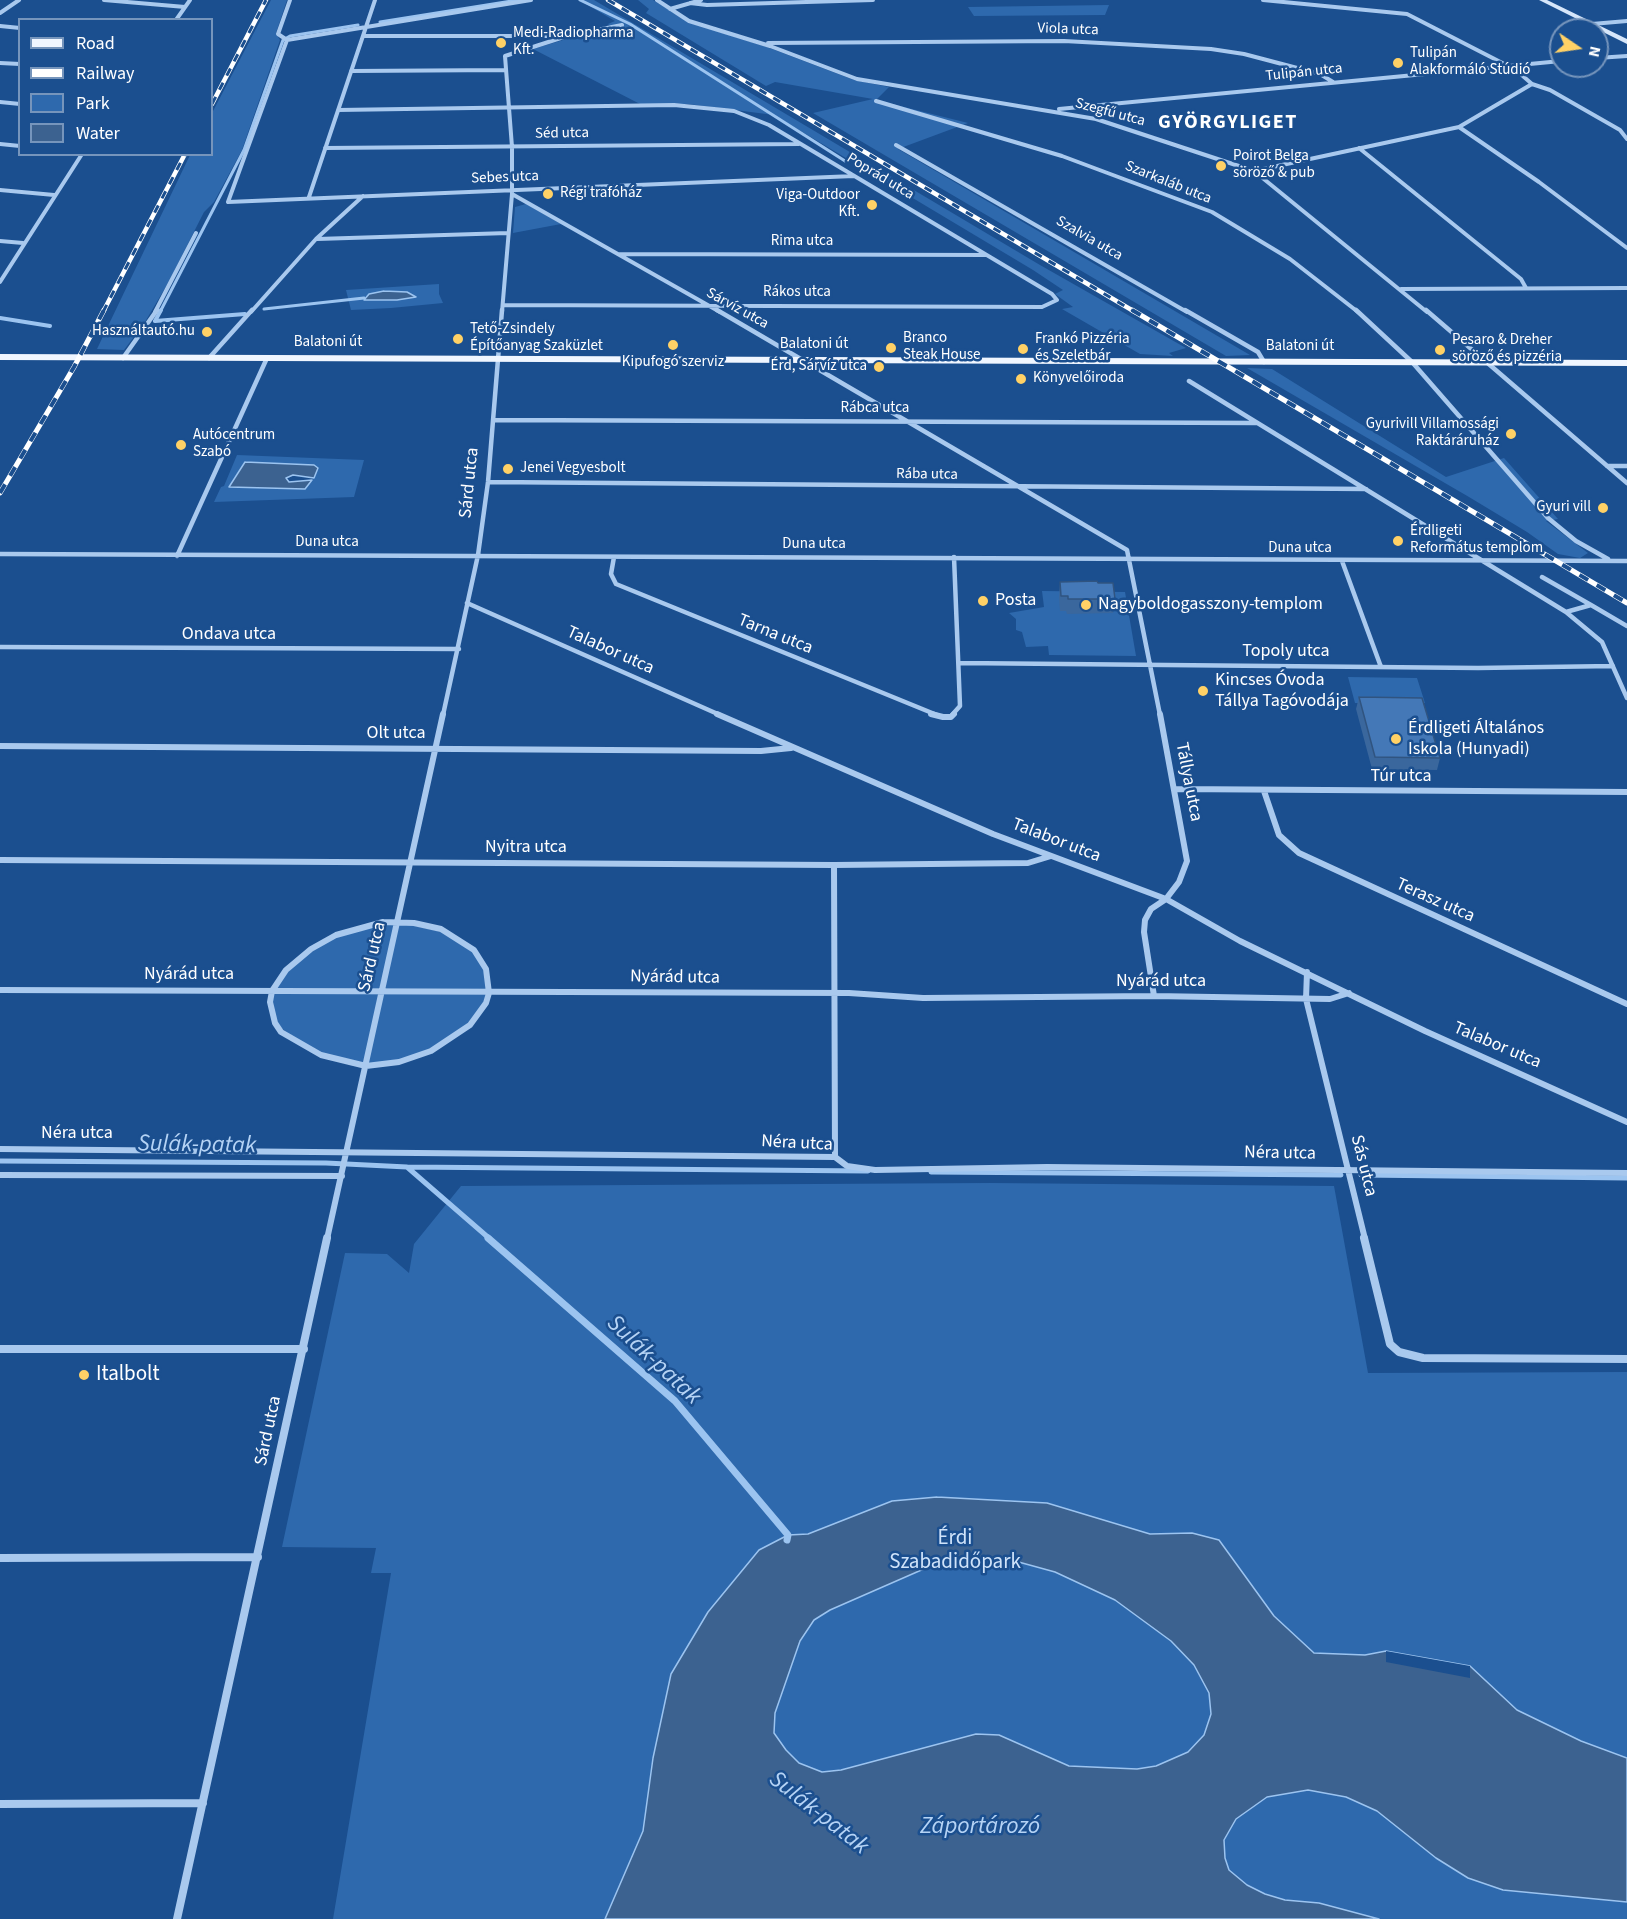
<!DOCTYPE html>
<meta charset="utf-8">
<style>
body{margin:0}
#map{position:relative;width:1627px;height:1919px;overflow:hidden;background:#1b4f8f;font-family:"Source Sans 3",sans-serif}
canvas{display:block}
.legend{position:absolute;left:18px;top:18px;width:195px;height:138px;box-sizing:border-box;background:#1b4f8f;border:2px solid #7695bc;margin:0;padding:8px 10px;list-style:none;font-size:18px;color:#fff}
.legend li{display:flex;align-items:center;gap:12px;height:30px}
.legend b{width:30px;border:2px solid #7695bc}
.north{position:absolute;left:1549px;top:18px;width:60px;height:60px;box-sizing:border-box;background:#1b4f8f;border:2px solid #7695bc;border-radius:50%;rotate:103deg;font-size:16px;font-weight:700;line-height:24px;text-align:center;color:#fff}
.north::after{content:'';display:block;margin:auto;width:21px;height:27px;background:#ffd166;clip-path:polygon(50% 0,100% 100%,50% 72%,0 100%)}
</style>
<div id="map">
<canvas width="1627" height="1919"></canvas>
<ul class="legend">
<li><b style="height:8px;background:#f0f6ff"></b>Road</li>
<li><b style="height:8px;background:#fff"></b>Railway</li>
<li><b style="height:16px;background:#2e69ad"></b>Park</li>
<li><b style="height:16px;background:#3c6290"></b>Water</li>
</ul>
<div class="north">N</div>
</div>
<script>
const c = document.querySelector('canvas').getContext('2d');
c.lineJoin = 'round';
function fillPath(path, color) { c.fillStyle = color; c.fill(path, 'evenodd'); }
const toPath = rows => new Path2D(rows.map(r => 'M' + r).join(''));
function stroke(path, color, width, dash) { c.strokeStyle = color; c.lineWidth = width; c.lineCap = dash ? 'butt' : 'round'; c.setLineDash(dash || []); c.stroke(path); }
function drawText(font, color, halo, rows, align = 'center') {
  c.font = font + ' "Source Sans 3",sans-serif'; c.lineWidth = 5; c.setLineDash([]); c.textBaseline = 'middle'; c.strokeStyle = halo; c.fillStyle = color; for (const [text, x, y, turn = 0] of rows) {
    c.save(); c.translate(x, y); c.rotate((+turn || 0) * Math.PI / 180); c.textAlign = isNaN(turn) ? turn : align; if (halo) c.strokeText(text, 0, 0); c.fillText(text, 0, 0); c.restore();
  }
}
fillPath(toPath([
 [271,0,287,0,276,33,280,40,242,150,214,202,204,212,168,283,145,322,124,350,97,349,190,155,212,154,212,113],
 [579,0,594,0,1040,265,1186,348,1169,353,1173,356,1140,354,1062,309,1073,307,1055,294,1063,290,1033,270,774,115,688,104,640,104,533,49,610,26,608,24,615,21],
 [638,0,653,0,688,22,767,47,854,80,889,87,876,100,968,123,898,149,1250,355,1226,356,813,113,873,99,775,82,766,86,646,13,649,9],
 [1109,5,1105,15,974,16,968,7],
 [526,204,561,224,513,233,515,207],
 [439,284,439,294,443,303,391,308,351,310,346,290],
 [1247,368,1272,369,1446,477,1504,458,1558,519,1546,521,1588,553,1580,558,1558,554,1527,532,1469,497],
 [237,455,364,460,354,497,214,502,221,487,224,486],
 [318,468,312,480,230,486],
 [1042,591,1125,592,1136,656,1049,655,1048,646,1026,647,1022,632,1016,630,1016,619,1009,613,1044,607],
 [1348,677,1417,678,1425,703,1355,703],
 [398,922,454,935,481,959,489,993,470,1025,415,1058,366,1066,309,1050,275,1023,272,991,286,970,336,935],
 [990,1183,1334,1186,1368,1373,1627,1372,1627,1919,333,1919,391,1573,371,1573,376,1548,282,1547,345,1253,387,1254,409,1273,414,1244,461,1186]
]), '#2e69ad');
const water = toPath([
 [384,291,407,292,416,297,397,300,364,300,369,294,384,291],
 [245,462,314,465,318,468,314,478,293,475,286,478,289,482,312,480,305,489,229,487,245,462],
 [937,1497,1047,1503,1150,1534,1192,1533,1219,1540,1274,1616,1314,1653,1365,1655,1386,1651,1470,1666,1517,1710,1581,1741,1627,1758,1627,1902,1503,1890,1468,1878,1436,1858,1377,1811,1346,1797,1308,1790,1267,1797,1236,1819,1224,1840,1225,1858,1229,1870,1247,1885,1265,1894,1285,1900,1319,1903,1379,1919,605,1919,643,1831,653,1758,671,1674,708,1612,759,1550,788,1535,808,1534,892,1501,937,1497],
 [971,1558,1004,1558,1055,1572,1115,1600,1171,1641,1194,1665,1209,1693,1211,1714,1204,1735,1188,1752,1156,1766,1137,1769,1069,1766,999,1735,976,1734,841,1770,822,1772,799,1763,786,1750,774,1733,775,1713,800,1641,814,1620,830,1610,942,1561,971,1558]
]);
fillPath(water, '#3c6290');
stroke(water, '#9cc4f0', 1.5);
fillPath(toPath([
 [1386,1651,1470,1666,1470,1678,1386,1662]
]), '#1b4f8f');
stroke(toPath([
 [580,0,630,24,845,161],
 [380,22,518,0],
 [264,309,364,298],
 [160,312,244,150,283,40,290,36,358,25]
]), '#9cc4f0', 3);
stroke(toPath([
 [0,318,50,326],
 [155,321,161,310],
 [155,321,245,314]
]), '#9cc4f0', 4);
stroke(toPath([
 [0,1161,326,1163,407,1167,490,1239],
 [407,1167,868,1171],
 [931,1172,1341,1175],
 [1361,1175,1627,1178]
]), '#9cc4f0', 5);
stroke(toPath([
 [488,1238,675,1401,788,1535,787,1540]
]), '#9cc4f0', 7);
stroke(toPath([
 [104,0,185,7],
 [290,0,278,34,287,40,531,0],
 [657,0,689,21,770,46,857,79,1096,119,1254,171,1427,312],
 [1263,0,1407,14,1516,70,1532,84,1550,90,1620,130,1627,139],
 [690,3,707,5,873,0],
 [670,9,701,0],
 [0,13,19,0],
 [176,20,190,0],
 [1592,24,1627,21],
 [0,26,20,28],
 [363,36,567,36,622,25],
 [287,40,228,202,854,176],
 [768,43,1064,41,1211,49,1244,54,1320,74,1333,82],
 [1597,58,1627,56],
 [0,63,20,64],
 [351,71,506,70],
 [876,101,1062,156,1212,212,1290,259,1358,312],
 [0,102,20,104],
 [1059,109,1561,61],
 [338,110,674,105,734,111,769,125,1052,294,1057,300,1042,307,503,305],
 [1459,127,1539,182,1627,248],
 [0,144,20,146],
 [896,145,1187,312],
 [325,148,799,144],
 [1359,148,1521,279,1526,288],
 [1254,171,1459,127,1532,84],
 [0,190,54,195],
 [512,194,720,312],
 [309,197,375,0],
 [317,239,508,233],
 [0,241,23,243],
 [618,254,986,255],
 [0,282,82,154],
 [1401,289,1627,288],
 [155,312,196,233],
 [251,312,316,239,363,196],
 [502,312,512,194,512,147,505,56,567,36]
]), '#a9c9ee', 4);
stroke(toPath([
 [717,310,1127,550,1160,715],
 [1185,310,1258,352,1264,362],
 [1356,310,1412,362,1548,518,1576,541,1608,559],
 [1426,310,1627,483],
 [123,358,157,310],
 [209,358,252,310],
 [1189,381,1566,612,1602,642,1627,698],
 [493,420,1257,423],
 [1607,466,1627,466],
 [488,482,1366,489],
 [0,554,1627,561],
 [177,556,267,358],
 [614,557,611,574,616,584,937,715],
 [1342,561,1381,667],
 [1542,577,1591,605],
 [467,603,720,715],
 [1566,612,1591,605,1627,626],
 [0,647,459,649],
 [959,663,1478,668,1613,666],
 [443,715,478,555,488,482,502,310],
 [952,715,960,706,954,557]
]), '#a9c9ee', 4.5);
stroke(toPath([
 [717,714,993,834,1166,899,1240,941,1425,1031,1627,1122],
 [931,714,943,717,951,717,954,714],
 [0,746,761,751,791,748],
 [1174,789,1627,792],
 [1264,791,1279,835,1299,853,1627,1004],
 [0,860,834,865,1028,863,1051,856],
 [834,865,835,1157],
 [383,922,414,923,441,929,474,950,486,969,489,993,486,1003,470,1025,431,1051,399,1062,366,1066,321,1055,281,1032,275,1023,270,1002,272,991,286,970,311,949,336,935,383,922],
 [1307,972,1306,999,1365,1239],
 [0,990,849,993,923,998,1154,996,1330,999,1349,993],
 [1154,996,1144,932,1145,920,1151,909,1166,899,1179,882,1187,861,1160,714],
 [0,1149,835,1157,847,1166,875,1170,1047,1167,1627,1173],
 [0,1175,342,1176],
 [327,1239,443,714]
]), '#a9c9ee', 6);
stroke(toPath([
 [1364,1238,1390,1344,1399,1352,1423,1358,1627,1359],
 [0,1349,304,1349],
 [0,1558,258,1557],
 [0,1804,203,1803],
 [177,1919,327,1238]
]), '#a9c9ee', 8);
fillPath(toPath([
 [1539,0,1547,0,1627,39,1627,44,1539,0]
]), '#d6e6fa');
fillPath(toPath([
 [0,354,1627,360,1627,366,0,360,0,354]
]), '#f0f6ff');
const railFar1 = toPath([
 [608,0,1135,312],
 [212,104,266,0],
 [103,312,185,154]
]);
const rail = toPath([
 [1132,310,1627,603],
 [0,493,74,367,104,310]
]);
stroke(railFar1, '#fff', 4.5);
stroke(rail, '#fff', 5);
stroke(railFar1, '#1b4f8f', 3, [8]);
stroke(rail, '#1b4f8f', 4, [10]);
fillPath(toPath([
 [1060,582,1098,583,1115,599,1113,613,1067,614,1066,611,1060,611,1059,597],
 [1359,697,1440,758,1437,770,1372,769,1356,709]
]), '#3a679d');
const building = toPath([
 [1097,581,1098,583,1113,583,1115,599,1068,599,1068,596,1061,596,1060,582,1097,581],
 [1359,697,1422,698,1440,758,1375,757,1359,697]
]);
fillPath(building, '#4478b7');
stroke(building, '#305480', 1.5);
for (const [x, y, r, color] of [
 [501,43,6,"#ffd166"],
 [1398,63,6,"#ffd166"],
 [1221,166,6,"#ffd166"],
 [548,194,6,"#ffd166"],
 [872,205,6,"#ffd166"],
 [207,332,6,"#ffd166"],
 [458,339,6,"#ffd166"],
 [673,345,6,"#ffd166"],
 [891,348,6,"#ffd166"],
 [1023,349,6,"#ffd166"],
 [1440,350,6,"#ffd166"],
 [879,367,6,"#ffd166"],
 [1021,379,6,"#ffd166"],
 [1511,434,6,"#ffd166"],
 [181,445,6,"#ffd166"],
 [508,469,6,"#ffd166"],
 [1603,508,6,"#ffd166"],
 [1398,541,6,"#ffd166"],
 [983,601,6,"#ffd166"],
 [1086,605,6,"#ffd166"],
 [1203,691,6,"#ffd166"],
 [1396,739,6,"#ffd166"],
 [84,1375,6,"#ffd166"]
]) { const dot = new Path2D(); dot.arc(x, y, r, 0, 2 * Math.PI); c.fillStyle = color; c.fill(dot); stroke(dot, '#1b4f8f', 2); }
drawText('15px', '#fff', '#1b4f8f', [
 ["Viola utca",1068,30,2],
 ["Tulipán utca",1304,73,-6],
 ["Szegfű utca",1110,113,15],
 ["Séd utca",562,134,-1],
 ["Poprád utca",880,177,31],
 ["Sebes utca",505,178,-2],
 ["Szarkaláb utca",1168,183,22],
 ["Szalvia utca",1089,239,30],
 ["Rima utca",802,242],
 ["Rákos utca",797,293],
 ["Sárvíz utca",737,309,29],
 ["Balatoni út",328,343],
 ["Balatoni út",814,345],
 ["Balatoni út",1300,347],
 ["Rábca utca",875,409],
 ["Rába utca",927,475,1],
 ["Duna utca",327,543],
 ["Duna utca",814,545],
 ["Duna utca",1300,549]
]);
drawText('15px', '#fff', '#1b4f8f', [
 ["Medi-Radiopharma",513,34],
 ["Kft.",513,51],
 ["Tulipán",1410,54],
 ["Alakformáló Stúdió",1410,71],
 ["Poirot Belga",1233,157],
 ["söröző & pub",1233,174],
 ["Régi trafóház",560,194],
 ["Viga-Outdoor",860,196,"right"],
 ["Kft.",860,213,"right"],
 ["Tető-Zsindely",470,330],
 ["Építőanyag Szaküzlet",470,347],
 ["Használtautó.hu",195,332,"right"],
 ["Branco",903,339],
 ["Steak House",903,356],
 ["Frankó Pizzéria",1035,340],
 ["és Szeletbár",1035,357],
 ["Pesaro & Dreher",1452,341],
 ["söröző és pizzéria",1452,358],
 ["Kipufogó szerviz",673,363,"center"],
 ["Érd, Sárvíz utca",867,367,"right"],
 ["Könyvelőiroda",1033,379],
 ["Gyurivill Villamossági",1499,425,"right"],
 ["Raktáráruház",1499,442,"right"],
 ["Autócentrum",193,436],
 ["Szabó",193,453],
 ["Jenei Vegyesbolt",520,469],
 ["Gyuri vill",1591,508,"right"],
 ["Érdligeti",1410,532],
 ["Református templom",1410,549]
], 'left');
drawText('18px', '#fff', '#1b4f8f', [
 ["Sárd utca",470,483,-84],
 ["Ondava utca",229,635],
 ["Tarna utca",775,635,22],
 ["Talabor utca",610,651,24],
 ["Topoly utca",1286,652],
 ["Olt utca",396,734],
 ["Túr utca",1401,777],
 ["Tállya utca",1188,782,79],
 ["Talabor utca",1056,841,21],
 ["Nyitra utca",526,848],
 ["Terasz utca",1435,901,24],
 ["Sárd utca",373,957,-77],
 ["Nyárád utca",189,975],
 ["Nyárád utca",675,978,1],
 ["Nyárád utca",1161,982],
 ["Talabor utca",1497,1046,23],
 ["Néra utca",77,1134],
 ["Néra utca",797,1144,3],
 ["Néra utca",1280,1154,1],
 ["Sás utca",1363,1166,76],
 ["Sárd utca",269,1431,-78]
]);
drawText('18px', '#fff', '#1b4f8f', [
 ["Posta",995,601],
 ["Nagyboldogasszony-templom",1098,605],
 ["Kincses Óvoda",1215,681],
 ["Tállya Tagóvodája",1215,702],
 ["Érdligeti Általános",1408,729],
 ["Iskola (Hunyadi)",1408,750]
], 'left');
c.letterSpacing = '1.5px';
drawText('bold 20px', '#fff', '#1b4f8f', [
 ["GYÖRGYLIGET",1228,124]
]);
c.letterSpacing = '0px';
drawText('21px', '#fff', '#1b4f8f', [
 ["Italbolt",96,1375]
], 'left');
drawText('21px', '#cfe3fa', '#1b4f8f', [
 ["Érdi",955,1539],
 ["Szabadidőpark",955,1563]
]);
drawText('italic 24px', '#b5d3f5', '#1b4f8f', [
 ["Sulák-patak",197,1146,1],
 ["Sulák-patak",653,1361,43],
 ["Sulák-patak",818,1814,38],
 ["Záportározó",980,1828]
]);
</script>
